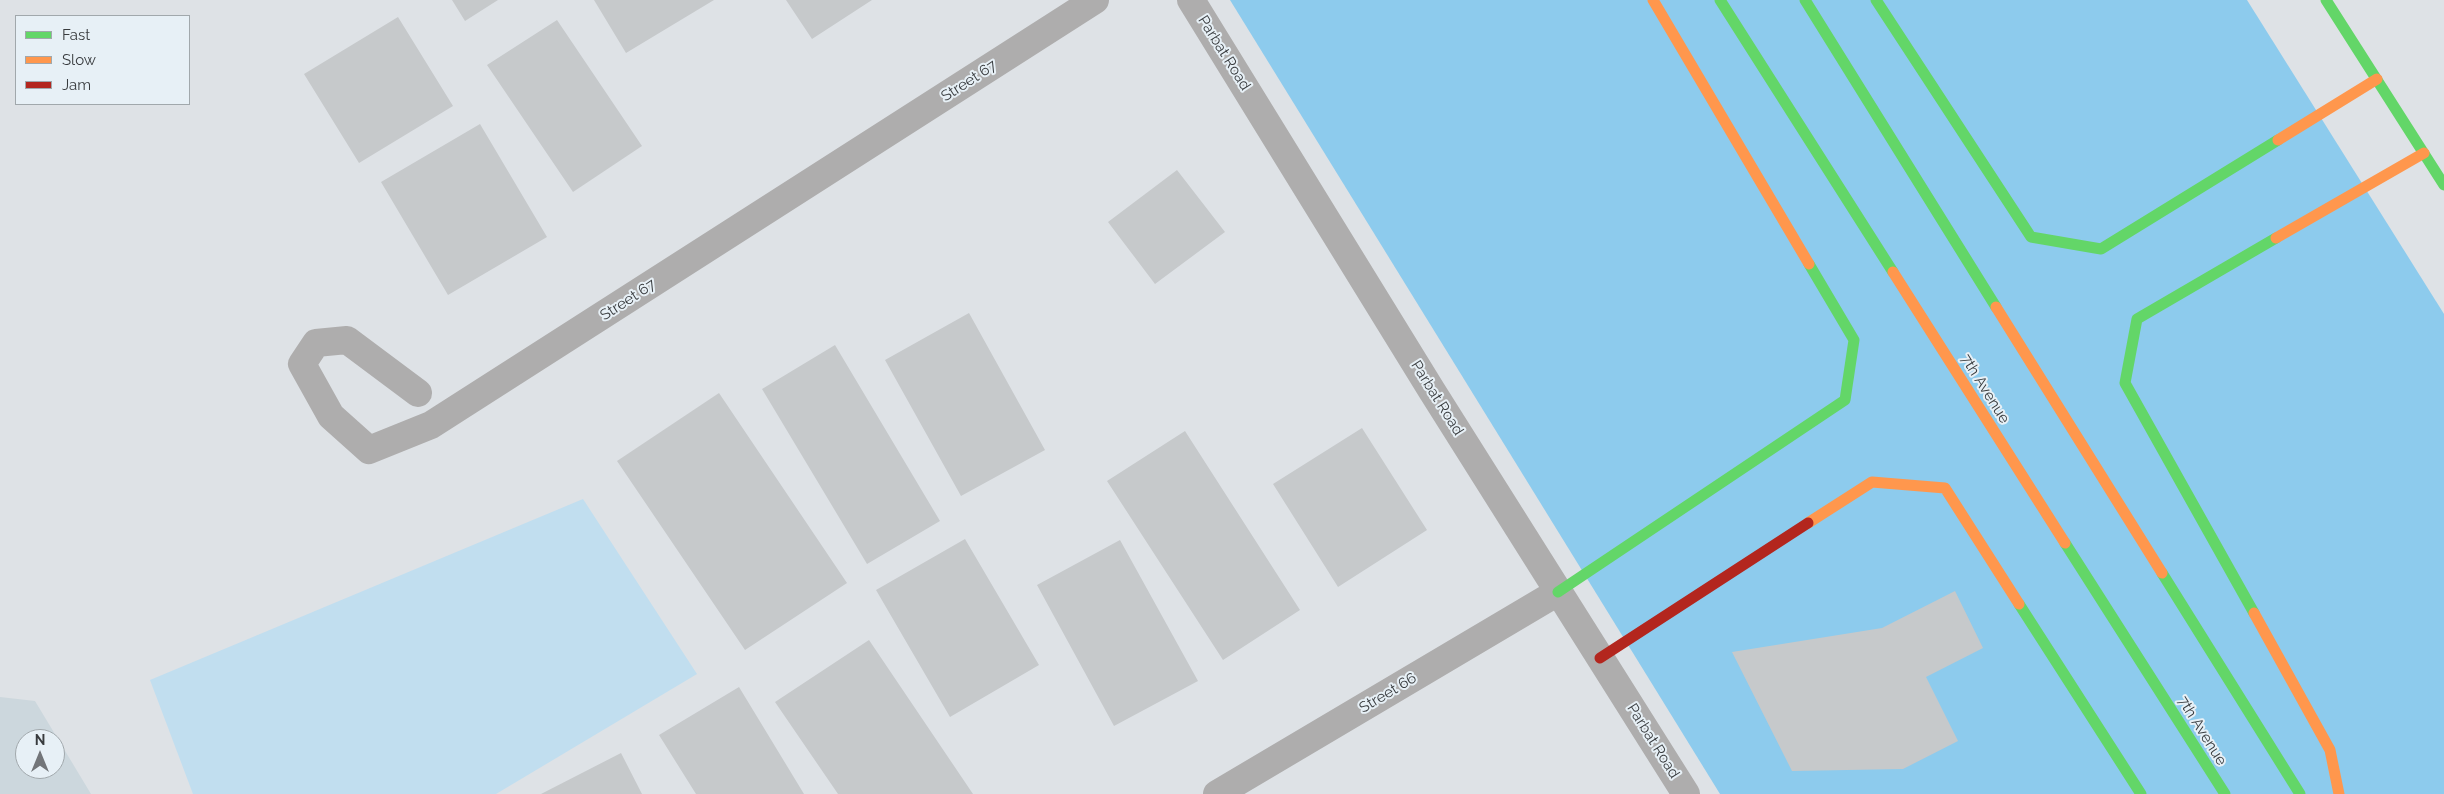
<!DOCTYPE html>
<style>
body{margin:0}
#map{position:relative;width:2444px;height:794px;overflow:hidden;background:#dee2e6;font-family:Raleway,sans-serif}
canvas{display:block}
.legend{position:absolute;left:15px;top:15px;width:175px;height:90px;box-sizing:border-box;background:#e7f0f6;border:1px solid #a1a8ac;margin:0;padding:6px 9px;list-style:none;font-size:15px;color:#383b3e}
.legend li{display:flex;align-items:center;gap:10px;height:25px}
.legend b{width:25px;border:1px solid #a1a8ac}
.north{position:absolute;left:15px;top:729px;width:50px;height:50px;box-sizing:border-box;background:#e7f0f6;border:1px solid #a1a8ac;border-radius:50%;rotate:0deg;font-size:14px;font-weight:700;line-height:20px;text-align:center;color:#383b3e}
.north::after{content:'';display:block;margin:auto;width:18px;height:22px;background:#727579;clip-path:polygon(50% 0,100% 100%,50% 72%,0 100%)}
</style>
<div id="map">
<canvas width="2444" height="794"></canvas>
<ul class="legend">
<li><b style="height:6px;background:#63d668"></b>Fast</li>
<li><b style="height:6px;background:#ff974d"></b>Slow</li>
<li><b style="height:6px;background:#b3261e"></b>Jam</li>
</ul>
<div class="north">N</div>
</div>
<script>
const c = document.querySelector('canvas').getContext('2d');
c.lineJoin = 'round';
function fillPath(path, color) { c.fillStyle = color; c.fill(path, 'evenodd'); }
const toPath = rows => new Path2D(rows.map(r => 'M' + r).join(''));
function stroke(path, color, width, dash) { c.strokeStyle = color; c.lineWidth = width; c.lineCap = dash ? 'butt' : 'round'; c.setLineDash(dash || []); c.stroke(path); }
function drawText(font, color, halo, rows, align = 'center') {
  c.font = font + ' Raleway,sans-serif'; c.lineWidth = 4; c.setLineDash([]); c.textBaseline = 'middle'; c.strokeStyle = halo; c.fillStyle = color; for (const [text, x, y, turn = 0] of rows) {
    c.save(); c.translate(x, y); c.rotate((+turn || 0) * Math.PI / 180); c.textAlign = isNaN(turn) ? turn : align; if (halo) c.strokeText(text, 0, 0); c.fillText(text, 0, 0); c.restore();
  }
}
fillPath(toPath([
 [0,697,35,701,91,794,0,794],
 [25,739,55,739,55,769,25,769]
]), '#ccd7dd');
fillPath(toPath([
 [583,499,697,674,496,794,193,794,150,680]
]), '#c1deef');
fillPath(toPath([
 [1230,0,2247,0,2444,314,2444,794,1720,794]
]), '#8dcbed');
fillPath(toPath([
 [452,0,498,0,465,21],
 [594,0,714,0,626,53],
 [786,0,872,0,812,39],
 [398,17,453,106,359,163,304,74],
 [557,20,642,146,573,192,487,65],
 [480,124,547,237,448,295,381,182],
 [1177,170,1225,232,1155,284,1108,222],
 [969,313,1045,450,961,496,885,360],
 [835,345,940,521,867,564,762,389],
 [719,393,847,583,745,650,617,461],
 [1362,428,1427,530,1338,587,1273,484],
 [1185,431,1300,610,1223,660,1107,481],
 [965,539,1039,665,950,717,876,590],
 [1120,540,1198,681,1114,726,1037,585],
 [1955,591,1983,648,1926,677,1958,741,1903,769,1792,771,1732,652,1882,628],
 [869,640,973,794,838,794,775,702],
 [739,687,804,794,696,794,659,735],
 [621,753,642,794,541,794]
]), '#c6c9cb');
stroke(toPath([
 [1191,0,1432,391,1686,794],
 [418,393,347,340,316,343,302,364,331,416,369,450,431,425,1095,0],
 [1217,794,1558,592]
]), '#aeadad', 28);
stroke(toPath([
 [1720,0,1893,272],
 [1805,0,1996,307],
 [1876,0,2031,237,2101,249,2278,140],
 [2326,0,2444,185],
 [2065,543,2225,794],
 [2162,573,2300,794],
 [1558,592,1845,400,1854,340,1809,264],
 [2019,604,2141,794],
 [2254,613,2125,383,2137,319,2276,238]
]), '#63d668', 11);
stroke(toPath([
 [1653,0,1809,264],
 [2278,140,2377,79],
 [2276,238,2424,153],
 [1893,272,2065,543],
 [1996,307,2162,573],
 [1808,523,1872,482,1945,488,2019,604],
 [2254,613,2330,750,2339,794]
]), '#ff974d', 11);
stroke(toPath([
 [1600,658,1808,523]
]), '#b3261e', 11);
drawText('15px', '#383b3e', '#e7f0f6', [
 ["Parbat Road",1224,53,58],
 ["Street 67",969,81,-33],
 ["Street 67",628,300,-33],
 ["7th Avenue",1985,389,58],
 ["Parbat Road",1437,398,58],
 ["Street 66",1388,693,-31],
 ["7th Avenue",2202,731,58],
 ["Parbat Road",1653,741,58]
]);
</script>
